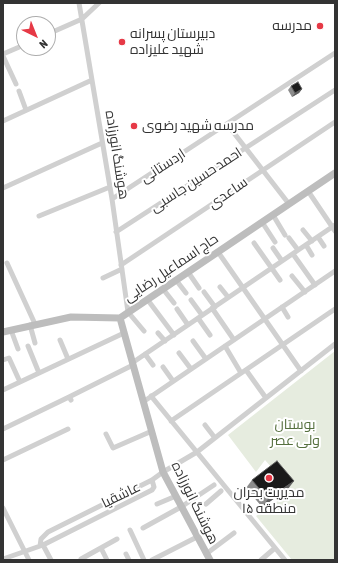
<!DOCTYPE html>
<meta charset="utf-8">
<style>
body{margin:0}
#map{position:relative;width:338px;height:563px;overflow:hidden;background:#fff;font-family:"Asap Condensed",sans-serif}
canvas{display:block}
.frame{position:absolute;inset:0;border:4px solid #333;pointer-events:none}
.north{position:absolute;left:16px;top:16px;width:40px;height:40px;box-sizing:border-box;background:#fff;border:1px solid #adadad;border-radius:50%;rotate:137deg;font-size:11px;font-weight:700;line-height:16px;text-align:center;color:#333}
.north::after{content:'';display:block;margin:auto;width:14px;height:18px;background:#e63946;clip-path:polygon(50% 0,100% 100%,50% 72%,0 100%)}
</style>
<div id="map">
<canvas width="338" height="563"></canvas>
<div class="frame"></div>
<div class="north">N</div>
</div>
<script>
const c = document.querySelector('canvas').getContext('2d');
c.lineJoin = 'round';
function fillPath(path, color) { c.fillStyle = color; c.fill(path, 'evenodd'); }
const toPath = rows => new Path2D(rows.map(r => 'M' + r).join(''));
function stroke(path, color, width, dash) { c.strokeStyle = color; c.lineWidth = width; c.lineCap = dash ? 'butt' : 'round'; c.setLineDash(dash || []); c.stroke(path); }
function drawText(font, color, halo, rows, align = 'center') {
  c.font = font + ' "Asap Condensed",Cairo,sans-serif'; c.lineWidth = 4; c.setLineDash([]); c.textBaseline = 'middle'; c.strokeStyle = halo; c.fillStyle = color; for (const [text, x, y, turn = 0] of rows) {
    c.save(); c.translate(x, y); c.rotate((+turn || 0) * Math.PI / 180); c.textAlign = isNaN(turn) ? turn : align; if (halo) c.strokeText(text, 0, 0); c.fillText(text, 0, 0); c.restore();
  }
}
fillPath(toPath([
 [335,351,335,560,292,560,256,516,292,491,265,460,256,472,228,435]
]), '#e6ecdf');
stroke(toPath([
 [79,3,112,199,128,312,144,331],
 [48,34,82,19,99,3],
 [3,54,24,45],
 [3,56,16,84],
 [19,91,26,110],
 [3,121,92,80],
 [227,124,289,204],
 [3,188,102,143],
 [308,191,335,231],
 [112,199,335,53],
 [273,215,285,235],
 [39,216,110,187],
 [262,222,275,242],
 [303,230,312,241],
 [116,232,335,90],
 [318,237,324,246],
 [289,238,298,250],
 [254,243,280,280],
 [306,245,312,255],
 [273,248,282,261],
 [218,252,301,371],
 [293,254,315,285],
 [7,263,35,324],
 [121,265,335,122],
 [188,272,199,288],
 [292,276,305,292],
 [103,278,122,269],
 [176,280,186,293],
 [220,287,228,297],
 [163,289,174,303],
 [204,292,215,307],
 [147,299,174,335],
 [191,300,202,315],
 [282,307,288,317],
 [212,308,234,340],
 [177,309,188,325],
 [198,318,210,335],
 [30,325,35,343],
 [11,330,18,349],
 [158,333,165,341],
 [60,340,68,359],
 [193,341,206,359],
 [28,346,39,373],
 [225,346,241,373],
 [179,353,191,369],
 [145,354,153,365],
 [3,360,9,358,20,382],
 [132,363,335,225],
 [163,367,173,381],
 [246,370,266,398],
 [3,390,124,333],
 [151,396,285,560],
 [69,397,133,365],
 [143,402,335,271],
 [171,421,335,309],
 [205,425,215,438],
 [3,429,69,397,71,400],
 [106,434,113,448,152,431],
 [3,460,68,429],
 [157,504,176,496],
 [206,504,221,491],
 [3,508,29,560],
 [143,528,181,507,214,485],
 [130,530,144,560],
 [43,545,51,560],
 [40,546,41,539,48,532,152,480,163,472,197,452,335,344],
 [101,548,107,560],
 [126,554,129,560],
 [206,554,234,533],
 [3,559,43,545,152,490,154,487,152,480],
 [81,559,117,539],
 [152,560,197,537],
 [261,560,275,548]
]), '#d0d0d0', 5);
stroke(toPath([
 [120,318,163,472,210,560],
 [3,332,71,317,120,318,335,173]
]), '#bdbdbd', 7);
fillPath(toPath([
 [291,86,302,89,299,93,292,97,288,90],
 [252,480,288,489,262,507,246,488]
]), '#8c8c8c');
fillPath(toPath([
 [302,89,299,93,292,97,295,93],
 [294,481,288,489,262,507,268,499]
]), '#5f5f5f');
const building = toPath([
 [298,82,302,89,295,93,291,86,298,82],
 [277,461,294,481,268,499,252,480,277,461]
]);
fillPath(building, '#1a1a1a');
stroke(building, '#5f5f5f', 1);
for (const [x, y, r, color] of [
 [320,26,4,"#e63946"],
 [122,42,4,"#e63946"],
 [134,126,4,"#e63946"],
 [269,478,4,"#e63946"]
]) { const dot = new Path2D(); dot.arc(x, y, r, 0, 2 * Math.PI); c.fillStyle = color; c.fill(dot); stroke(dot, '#fff', 1.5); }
drawText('14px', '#333', '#fff', [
 ["مدرسه",312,26,"right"],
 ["دبیرستان پسرانه",130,34],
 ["شهید علیزاده",130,50],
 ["مدرسه شهید رضوی",142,126],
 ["مدیریت بحران",269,493,"center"],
 ["منطقه ۱۵",269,509,"center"]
], 'left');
drawText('14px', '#333', '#fff', [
 ["هوشنگ انورزاده",117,155,81],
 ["اردستانی",163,166,-33],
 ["احمد حسین جاسبی",196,180,-33],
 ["ساعدی",228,193,-34],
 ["حاج اسماعیل رضایی",171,268,-34],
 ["عاشقیا",121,495,-26],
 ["هوشنگ انورزاده",195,503,64]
]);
drawText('14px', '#56703f', '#fff', [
 ["بوستان",295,425],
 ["ولی عصر",295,441]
]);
</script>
